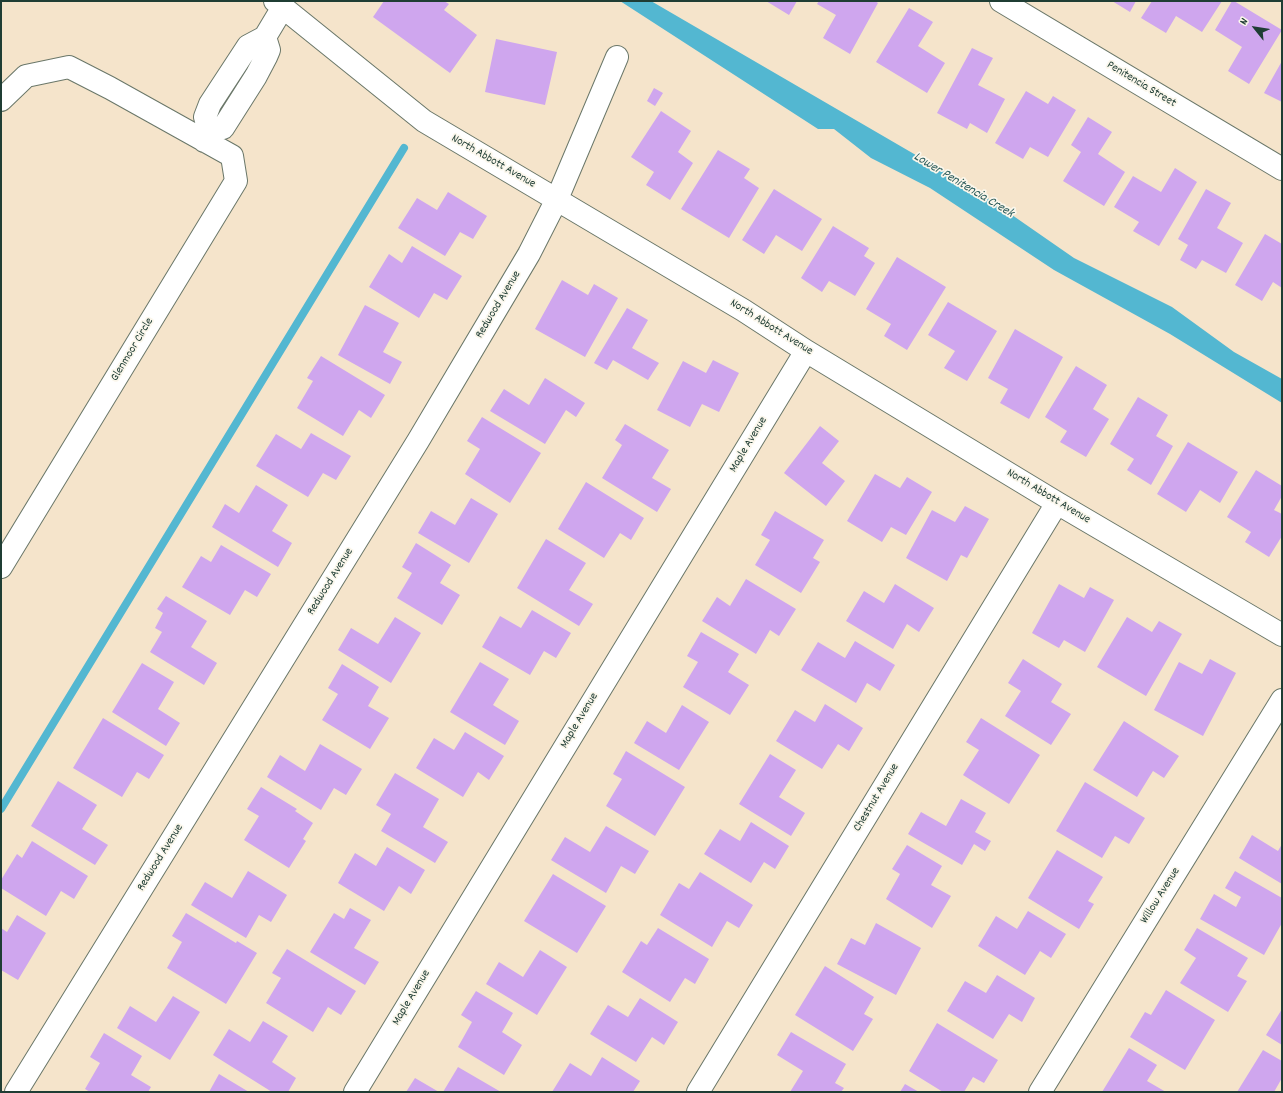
<!DOCTYPE html>
<style>
body{margin:0}
#map{position:relative;width:1283px;height:1093px;overflow:hidden;background:#f5e4cb;font-family:Dekko,sans-serif}
canvas{display:block}
.frame{position:absolute;inset:0;border:2px solid #1f3d34;pointer-events:none}
.north{position:absolute;left:1235px;top:8px;width:40px;height:40px;-webkit-text-stroke:3px #fbf7ec;paint-order:stroke;rotate:300deg;font-size:11px;font-weight:700;line-height:16px;text-align:center;color:#1f3d34}
.north::after{content:'';display:block;margin:auto;width:14px;height:18px;background:#1f3d34;clip-path:polygon(50% 0,100% 100%,50% 72%,0 100%)}
</style>
<div id="map">
<canvas width="1283" height="1093"></canvas>
<div class="frame"></div>
<div class="north">N</div>
</div>
<script>
const c = document.querySelector('canvas').getContext('2d');
c.lineJoin = 'round';
function fillPath(path, color) { c.fillStyle = color; c.fill(path, 'evenodd'); }
const toPath = rows => new Path2D(rows.map(r => 'M' + r).join(''));
function stroke(path, color, width, dash) { c.strokeStyle = color; c.lineWidth = width; c.lineCap = dash ? 'butt' : 'round'; c.setLineDash(dash || []); c.stroke(path); }
function drawText(font, color, halo, rows, align = 'center') {
  c.font = font + ' Dekko,sans-serif'; c.lineWidth = 3.5; c.setLineDash([]); c.textBaseline = 'middle'; c.strokeStyle = halo; c.fillStyle = color; for (const [text, x, y, turn = 0] of rows) {
    c.save(); c.translate(x, y); c.rotate((+turn || 0) * Math.PI / 180); c.textAlign = isNaN(turn) ? turn : align; if (halo) c.strokeText(text, 0, 0); c.fillText(text, 0, 0); c.restore();
  }
}
fillPath(toPath([
 [620,1,651,1,976,190,1074,258,1172,307,1234,352,1282,379,1282,403,1170,334,1054,270,930,188,871,158,834,129,818,129]
]), '#53b7d1');
stroke(toPath([
 [1,809,404,148]
]), '#53b7d1', 8);
fillPath(toPath([
 [384,1,444,1,449,4,444,10,477,35,450,73,373,17],
 [766,1,797,1,789,15],
 [819,1,875,1,878,3,850,54,823,38,836,15,817,4],
 [1112,1,1136,1,1130,12],
 [1152,1,1222,1,1202,32,1176,16,1166,33,1141,18],
 [1232,1,1234,1,1282,30,1249,84,1228,71,1242,47,1215,30],
 [909,8,933,22,918,46,945,63,927,93,876,62],
 [496,39,557,52,545,105,485,92],
 [972,48,993,58,978,85,1005,99,987,133,970,123,967,129,937,113],
 [1282,61,1282,102,1264,93],
 [654,88,663,93,655,106,647,101],
 [1026,91,1048,104,1053,96,1076,110,1048,157,1030,147,1023,159,995,143],
 [661,111,691,131,678,152,693,163,670,200,646,185,654,172,631,157],
 [1088,117,1112,132,1098,154,1125,172,1104,206,1063,181,1081,152,1071,145],
 [718,150,750,169,744,178,759,188,729,238,681,209],
 [1175,168,1197,182,1159,246,1133,231,1139,222,1114,207,1133,176,1161,192],
 [774,189,822,219,802,251,776,235,764,254,742,240],
 [1206,189,1231,203,1217,228,1243,243,1226,273,1202,260,1196,269,1180,260,1188,245,1178,239],
 [448,192,487,216,473,239,460,232,445,256,398,228,417,198,437,210],
 [833,226,869,248,864,256,875,263,855,296,829,281,822,292,801,278],
 [1265,234,1282,244,1282,288,1273,282,1262,301,1235,285],
 [412,246,462,276,447,300,434,293,419,318,369,287,389,254,402,263],
 [897,257,946,287,907,350,884,336,891,324,866,309],
 [562,280,588,295,594,284,618,298,585,357,535,329],
 [948,302,997,331,967,381,944,368,955,351,928,335],
 [365,305,399,323,383,352,402,362,390,384,338,355],
 [627,308,648,320,632,348,659,363,648,380,613,360,607,370,594,363],
 [1015,329,1063,357,1029,419,1000,403,1008,389,988,378],
 [321,356,385,395,371,418,359,410,343,436,297,408,313,381,307,378],
 [713,360,739,373,719,412,702,404,690,427,657,410,683,361,706,373],
 [1076,366,1107,385,1093,409,1109,419,1086,457,1060,442,1067,431,1045,417],
 [545,378,585,403,576,417,566,410,545,444,490,411,504,389,529,405],
 [1138,397,1168,415,1156,436,1173,446,1151,485,1127,470,1134,459,1110,444],
 [482,417,541,453,510,503,465,474,480,449,467,441],
 [625,424,669,450,652,478,671,489,657,512,602,478,622,445,615,440],
 [820,426,839,441,822,463,845,481,826,506,784,473],
 [311,433,351,456,336,480,323,473,308,497,256,466,276,434,301,449],
 [1188,442,1238,472,1220,503,1200,490,1186,512,1157,494],
 [1256,470,1282,486,1282,496,1274,510,1282,514,1282,536,1269,557,1245,542,1251,532,1227,517],
 [875,474,900,488,907,477,932,492,906,535,891,527,882,542,847,521],
 [586,482,644,518,631,540,620,533,604,558,558,529],
 [256,485,288,505,272,531,292,543,278,567,212,527,225,504,239,513],
 [471,498,498,514,469,563,418,533,431,511,455,525],
 [965,506,989,519,967,558,961,555,947,581,906,558,932,510,955,522],
 [775,511,824,540,813,558,820,562,801,593,755,565,770,540,761,535],
 [546,539,586,563,569,590,593,604,579,626,517,588],
 [416,543,451,565,440,583,460,595,442,625,397,598,412,573,402,567],
 [221,545,271,574,257,597,245,590,230,615,182,587,201,556,211,562],
 [746,579,796,609,779,636,770,630,756,654,702,621,717,597,730,606],
 [895,584,934,608,919,632,907,624,893,649,846,621,864,591,884,603],
 [1059,584,1084,598,1090,587,1114,600,1085,652,1064,640,1059,648,1032,633],
 [166,596,207,621,191,647,217,663,204,685,150,652,162,632,155,628,163,613,157,609],
 [532,610,571,633,556,658,544,651,530,675,482,647,500,616,521,628],
 [395,617,421,633,391,683,338,650,351,628,378,644],
 [1127,617,1152,632,1159,621,1182,634,1146,696,1097,667],
 [701,632,739,654,728,672,749,685,730,715,683,687,698,662,687,656],
 [855,641,895,665,880,691,867,683,856,703,801,670,818,642,845,658],
 [1023,659,1062,684,1051,702,1071,714,1051,745,1005,716,1021,691,1008,683],
 [1210,659,1236,673,1203,736,1154,710,1179,662,1202,674],
 [480,662,509,679,493,705,519,721,505,745,450,712],
 [142,663,174,682,158,709,180,723,166,746,112,712],
 [342,664,379,687,368,706,389,718,370,749,322,720,338,694,328,688],
 [825,704,863,728,849,751,838,744,822,769,776,741,795,710,815,722],
 [682,705,709,722,679,770,634,743,647,721,666,733],
 [103,718,164,755,149,779,137,772,122,797,73,768],
 [981,718,1040,755,1009,804,963,775,979,750,966,742],
 [1124,721,1179,756,1164,778,1153,771,1137,797,1093,770],
 [465,732,504,756,489,780,478,772,463,797,416,768,434,738,454,750],
 [320,744,362,769,346,795,334,788,321,810,267,777,280,755,305,771],
 [626,751,685,787,655,836,606,806,622,779,613,774],
 [770,754,796,770,779,797,805,813,791,836,739,804],
 [395,773,439,799,423,827,448,842,435,863,381,831,391,814,376,805],
 [58,781,97,805,82,829,108,845,95,865,31,826],
 [1085,782,1145,818,1129,844,1115,836,1102,858,1056,831],
 [261,787,297,809,295,811,313,823,303,839,306,841,289,868,244,840,259,816,247,809],
 [961,799,986,813,975,832,991,841,985,851,974,844,962,865,908,834,921,812,946,826],
 [751,822,789,846,775,869,764,862,751,883,704,854,720,829,740,841],
 [606,826,649,851,635,874,621,866,606,893,551,860,565,837,590,852],
 [1252,835,1278,851,1282,844,1282,884,1239,858],
 [32,841,88,876,74,899,61,891,46,916,1,888,1,880,17,854,22,858],
 [907,845,942,866,931,885,951,896,932,928,886,899,900,874,892,869],
 [387,847,425,870,411,894,399,886,384,911,338,883,355,853,376,866],
 [1057,850,1103,877,1088,901,1094,904,1079,929,1028,898],
 [248,871,287,895,271,922,259,915,246,938,191,905,205,882,232,898],
 [1235,871,1282,898,1282,923,1264,955,1200,919,1214,894,1236,907,1241,897,1225,888],
 [700,872,753,905,739,928,727,921,712,947,660,915,679,883,689,889],
 [553,874,606,906,577,953,524,921],
 [350,908,371,920,354,948,379,962,365,985,310,952,334,913,344,919],
 [1028,911,1066,934,1051,958,1040,951,1025,975,978,946,996,916,1017,929],
 [186,913,236,943,237,941,257,953,226,1004,167,968,182,942,172,936],
 [17,915,46,933,18,980,1,970,1,928,7,932],
 [876,923,921,948,896,995,837,964,851,938,865,945],
 [658,928,709,959,695,984,685,978,670,1002,622,972,641,941,647,945],
 [1197,928,1248,958,1237,976,1247,981,1228,1012,1180,983,1196,958,1184,950],
 [287,949,356,991,341,1015,328,1007,313,1032,266,1003,281,978,272,973],
 [540,950,567,967,537,1015,486,984,499,962,523,977],
 [825,966,874,997,864,1014,873,1019,853,1051,795,1015],
 [997,975,1035,998,1022,1022,1009,1014,993,1039,947,1011,965,981,986,993],
 [1166,990,1215,1020,1185,1070,1130,1037,1145,1012,1151,1015],
 [476,991,513,1013,502,1032,522,1045,504,1075,458,1047,472,1022,461,1015],
 [173,996,200,1012,170,1060,117,1028,130,1006,156,1022],
 [640,998,678,1022,664,1045,652,1037,636,1062,590,1034,608,1005,628,1017],
 [1282,1009,1282,1045,1266,1035],
 [263,1021,288,1036,272,1062,296,1078,288,1092,272,1092,213,1055,229,1029,250,1042],
 [937,1023,998,1060,984,1083,973,1077,964,1092,943,1092,909,1071],
 [791,1032,846,1064,835,1083,844,1088,841,1092,790,1092,803,1071,777,1055],
 [104,1033,142,1056,131,1075,151,1087,148,1092,90,1092,85,1089,100,1063,90,1057],
 [1129,1048,1157,1065,1147,1081,1166,1092,1102,1092],
 [1263,1050,1282,1061,1282,1078,1274,1092,1237,1092],
 [602,1057,640,1081,633,1092,552,1092,570,1063,591,1076],
 [458,1067,501,1092,443,1092],
 [219,1074,249,1092,209,1092],
 [415,1078,439,1092,406,1092],
 [905,1084,919,1092,900,1092]
]), '#cfa6ee');
const minor = toPath([
 [275,1,424,121,743,310,806,351,1057,503,1282,635],
 [1001,1,1282,169],
 [1,100,26,76,69,67,110,88,232,156,236,181,1,567],
 [209,132,223,128,256,76,266,57,269,50,265,37],
 [204,141,209,132,205,117,210,104,248,46,265,37,283,7],
 [16,1092,418,441,529,254,557,199,617,57],
 [355,1092,806,351],
 [698,1092,1057,503],
 [1040,1092,1282,700]
]);
stroke(minor, '#6a7769', 24);
stroke(minor, '#fff', 22);
drawText('12px', '#1f3d34', '#fbf7ec', [
 ["Penitencia Street",1141,85,31],
 ["North Abbott Avenue",493,162,30],
 ["Redwood Avenue",499,305,-59],
 ["North Abbott Avenue",771,328,32],
 ["Glenmoor Circle",133,350,-59],
 ["Maple Avenue",749,445,-59],
 ["North Abbott Avenue",1048,497,31],
 ["Redwood Avenue",331,582,-58],
 ["Maple Avenue",580,721,-59],
 ["Chestnut Avenue",877,798,-59],
 ["Redwood Avenue",161,858,-58],
 ["Willow Avenue",1161,896,-58],
 ["Maple Avenue",412,998,-59]
]);
drawText('italic 13px', '#2c5c5b', '#fbf7ec', [
 ["Lower Penitencia Creek",963,186,31]
]);
</script>
